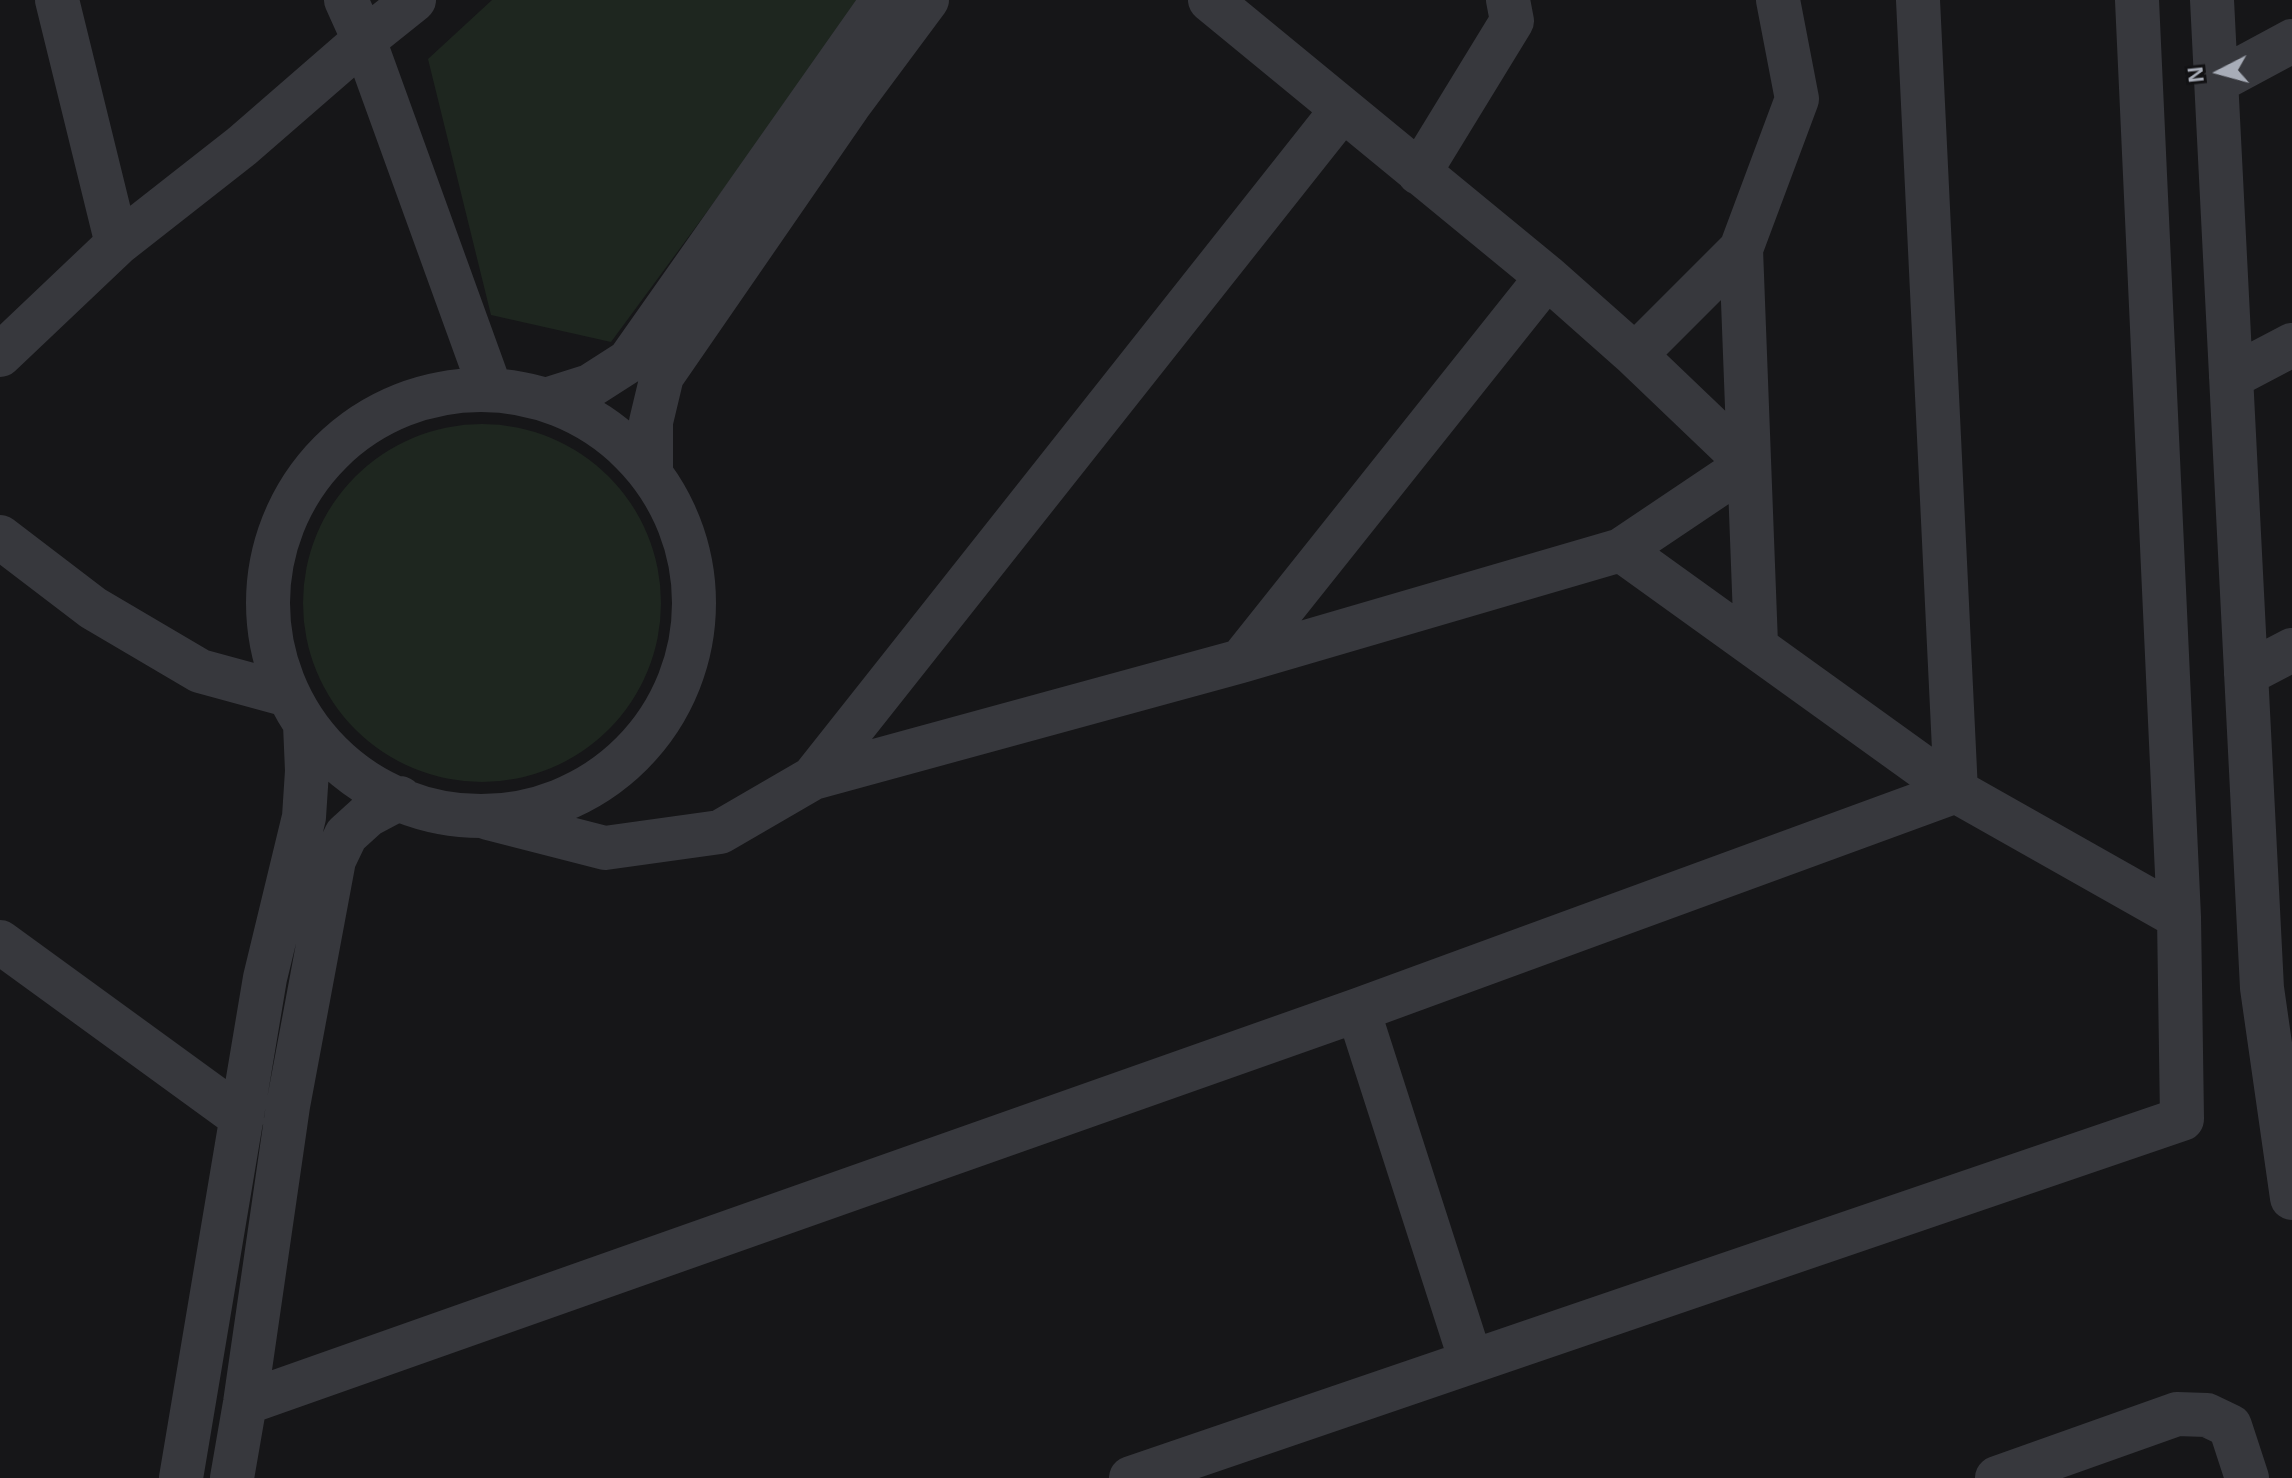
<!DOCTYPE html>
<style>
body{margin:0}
#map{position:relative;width:2292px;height:1478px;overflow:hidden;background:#161618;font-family:Arial,sans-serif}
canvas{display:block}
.north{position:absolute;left:2180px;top:32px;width:80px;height:80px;-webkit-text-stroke:6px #111113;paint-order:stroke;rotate:264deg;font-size:22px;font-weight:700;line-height:32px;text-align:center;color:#a8adb8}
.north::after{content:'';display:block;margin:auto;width:28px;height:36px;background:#a8adb8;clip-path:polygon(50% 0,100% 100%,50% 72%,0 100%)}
</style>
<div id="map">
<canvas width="2292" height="1478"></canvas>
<div class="north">N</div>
</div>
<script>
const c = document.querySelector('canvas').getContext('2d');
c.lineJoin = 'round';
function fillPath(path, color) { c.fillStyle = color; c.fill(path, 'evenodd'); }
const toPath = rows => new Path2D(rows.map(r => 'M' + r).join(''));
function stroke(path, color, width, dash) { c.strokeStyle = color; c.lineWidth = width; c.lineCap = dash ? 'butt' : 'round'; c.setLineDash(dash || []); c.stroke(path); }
fillPath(toPath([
 [492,0,863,0,611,342,491,315,428,59],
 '303 603a179 179 0 1 1 358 0a179 179 0 1 1-358 0Z'
]), '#1e261f');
stroke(toPath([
 [57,0,117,244],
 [346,0,364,40,490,388],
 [1918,0,1956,791],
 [2212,0,2262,988,2292,1198],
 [2216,82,2292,41],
 [1419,173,1512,21,1508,0],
 [1741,249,1756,644],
 [0,355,117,244,242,146,364,40,414,0],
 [1635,355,1741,249,1797,99,1778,0],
 [2231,377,2292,345],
 '268 603a213 213 0 1 1 426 0a213 213 0 1 1-426 0Z',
 [549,399,590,386,629,361,883,0],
 [651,471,651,422,662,376,849,105,927,0],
 [0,537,93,608,200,671,288,695],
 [1621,550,1956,791,2179,917],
 [1241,661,1547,277],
 [2246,674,2292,650],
 [813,778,1342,110],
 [488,818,605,848,720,832,813,778,1241,661,1621,550,1749,464,1635,355,1547,277,1210,0],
 [0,942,242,1118],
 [1358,1010,1471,1361],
 [245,1403,1358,1010,1956,791],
 [181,1478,265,978,304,817,307,771,305,724],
 [232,1478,245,1403,288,1106,334,860,346,835,368,815,400,798],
 [1131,1478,2182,1119,2179,917,2137,0],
 [1997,1478,2177,1414,2207,1415,2230,1426,2247,1478]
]), '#37383d', 44);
</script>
